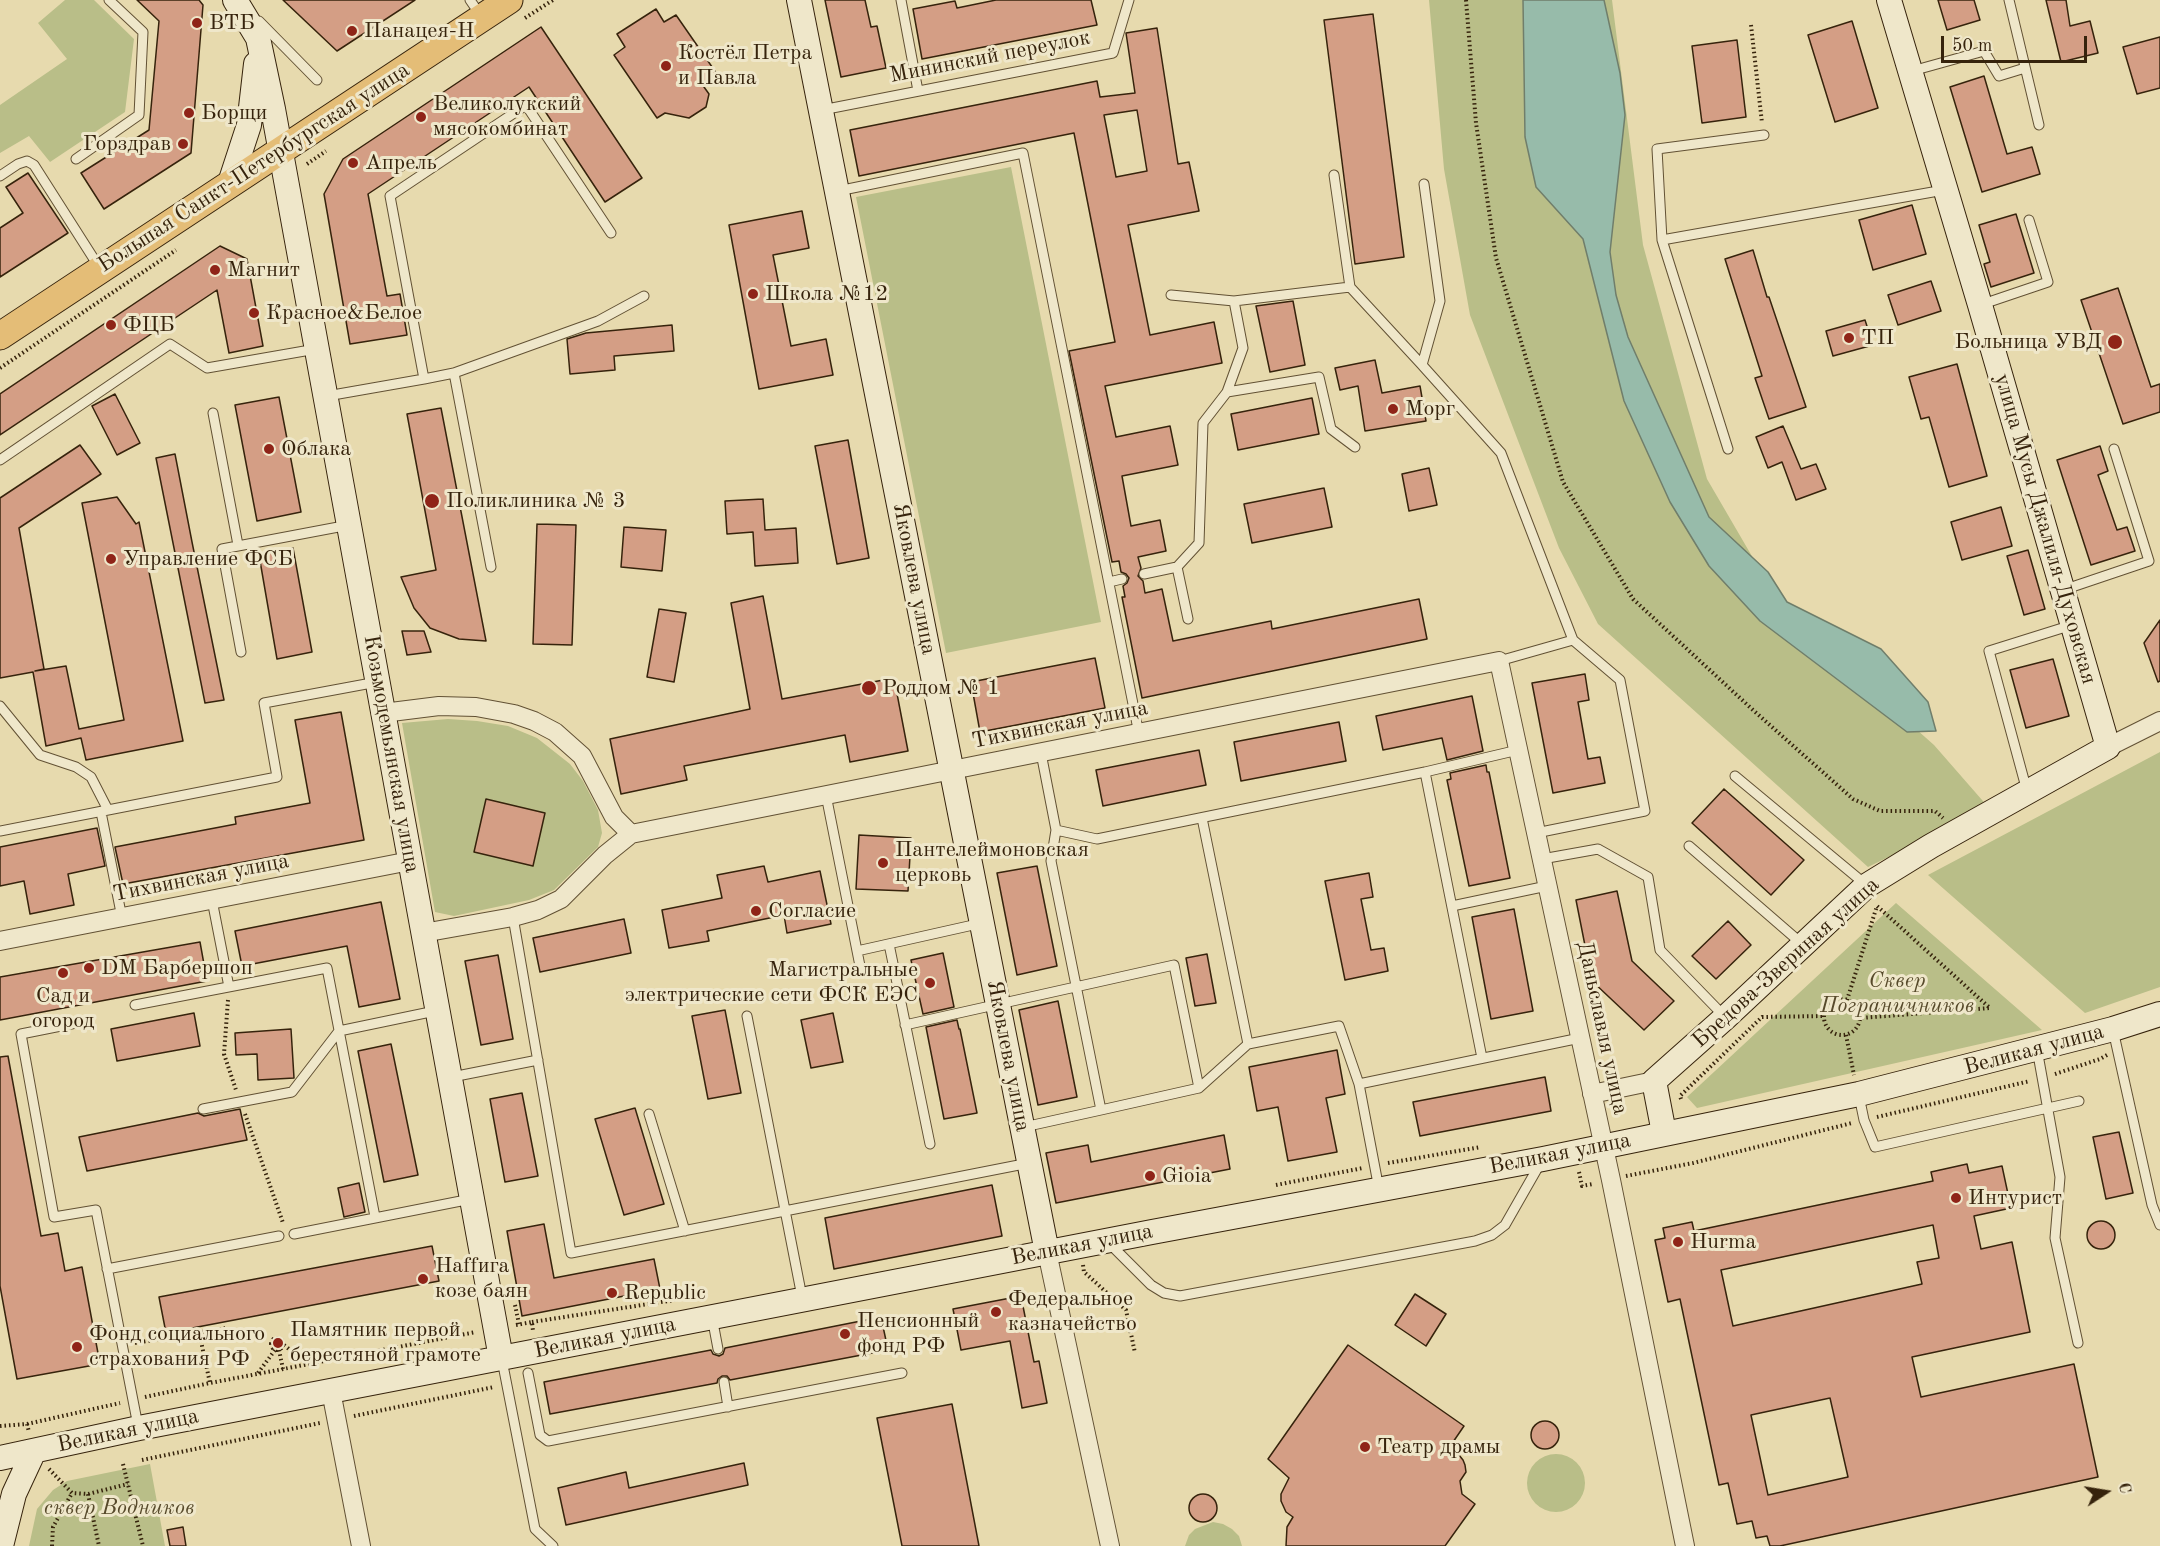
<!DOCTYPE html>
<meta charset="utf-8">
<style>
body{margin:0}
#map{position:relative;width:2160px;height:1546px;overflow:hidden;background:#e7daae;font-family:"Old Standard TT",serif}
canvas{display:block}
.north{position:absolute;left:2076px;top:1462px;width:60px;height:60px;-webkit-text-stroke:4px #efe7ca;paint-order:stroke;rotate:78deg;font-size:16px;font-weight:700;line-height:24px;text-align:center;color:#36230c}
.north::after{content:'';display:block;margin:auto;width:21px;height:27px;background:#36230c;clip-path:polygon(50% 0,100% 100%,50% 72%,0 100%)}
.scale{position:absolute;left:1941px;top:36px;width:146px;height:27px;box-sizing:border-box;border:3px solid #36230c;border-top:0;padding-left:8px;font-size:18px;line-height:21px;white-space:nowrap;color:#36230c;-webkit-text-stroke:4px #efe7ca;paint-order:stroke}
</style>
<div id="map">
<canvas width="2160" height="1546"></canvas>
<div class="north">С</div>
<div class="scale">50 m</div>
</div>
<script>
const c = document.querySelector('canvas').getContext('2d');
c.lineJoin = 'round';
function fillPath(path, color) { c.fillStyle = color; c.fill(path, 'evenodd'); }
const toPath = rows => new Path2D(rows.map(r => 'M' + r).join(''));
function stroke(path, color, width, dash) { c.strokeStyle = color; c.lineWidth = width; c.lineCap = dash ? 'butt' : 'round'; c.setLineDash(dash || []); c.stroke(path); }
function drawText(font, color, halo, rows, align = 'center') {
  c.font = font + ' "Old Standard TT",serif'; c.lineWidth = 6; c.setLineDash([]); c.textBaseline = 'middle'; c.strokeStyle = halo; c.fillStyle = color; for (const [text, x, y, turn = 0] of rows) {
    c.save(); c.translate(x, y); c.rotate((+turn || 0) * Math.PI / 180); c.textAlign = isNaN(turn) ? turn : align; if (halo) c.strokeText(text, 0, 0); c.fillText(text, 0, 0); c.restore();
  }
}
fillPath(toPath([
 [65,0,94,0,134,39,125,112,50,162,29,136,0,153,0,105,67,59,38,23],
 [1429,0,1612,0,1643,245,1707,479,1785,613,1934,745,1989,808,1868,867,1598,624,1559,548,1470,315,1444,169],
 [1011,167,1101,622,946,653,856,197],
 [448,719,477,721,508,726,537,738,570,764,583,781,598,810,602,833,598,847,554,890,529,900,454,916,435,912,402,723],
 [2160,752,2160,987,2085,1013,1928,875],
 [1896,903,2042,1030,1697,1108,1687,1097],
 '1527 1483a29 29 0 1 1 58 0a29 29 0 1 1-58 0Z',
 [150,1464,165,1546,29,1546,37,1509,53,1490,67,1481],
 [1213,1522,1223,1524,1232,1529,1239,1536,1242,1546,1185,1546,1189,1535,1195,1529]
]), '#b9be88');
const water = toPath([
 [1523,0,1604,0,1620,73,1625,115,1610,252,1616,295,1628,337,1709,517,1768,572,1787,602,1881,649,1928,702,1936,731,1907,732,1760,621,1709,566,1670,502,1624,401,1583,239,1536,187,1525,137,1523,0]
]);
fillPath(water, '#97bbaa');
stroke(water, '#707e6b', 1.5);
const building = toPath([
 [137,0,199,0,203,5,191,153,104,209,81,173,149,130,159,21,137,0],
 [283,0,415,0,337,51,283,0],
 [825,0,865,0,871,27,877,26,886,68,841,77,825,0],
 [996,0,1091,0,1097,25,922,59,913,9,955,1,957,8,996,0],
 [1938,0,1974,0,1980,20,1947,30,1938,0],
 [2046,0,2066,0,2070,26,2090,21,2098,53,2061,62,2046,0],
 [656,9,664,22,676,15,719,77,704,87,709,94,706,107,689,118,665,113,657,118,614,55,625,47,617,34,656,9],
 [1373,14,1404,257,1355,264,1324,20,1373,14],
 [1852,21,1878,108,1835,122,1808,35,1852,21],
 [541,27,642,178,605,202,529,87,368,194,387,296,400,294,407,335,350,344,324,194,343,159,541,27],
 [1157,28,1178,164,1189,162,1199,211,1128,225,1150,335,1214,322,1222,363,1105,386,1116,437,1170,426,1178,465,1122,476,1131,526,1160,520,1166,551,1138,557,1141,568,1138,576,1143,581,1145,593,1162,589,1173,641,1271,621,1272,629,1419,599,1427,639,1142,698,1122,597,1125,597,1123,586,1127,583,1129,578,1126,574,1121,572,1119,561,1112,562,1069,351,1115,342,1074,133,859,176,850,130,1097,81,1100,97,1135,93,1126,33,1157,28],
 [1137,110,1147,171,1116,177,1104,115,1137,110],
 [2160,37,2160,88,2137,94,2123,47,2160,37],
 [1737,40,1746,117,1702,123,1692,46,1737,40],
 [1984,76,2007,154,2032,147,2040,174,1982,192,1950,87,1984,76],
 [28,173,68,233,0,277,0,228,23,213,6,187,28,173],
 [1912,205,1926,254,1873,270,1859,220,1912,205],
 [802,211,809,248,773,255,791,346,826,339,833,375,759,389,729,225,802,211],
 [2016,214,2034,273,1991,287,1984,264,1990,262,1979,225,2016,214],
 [220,246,247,259,263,346,229,353,217,290,0,435,0,394,220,246],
 [1753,250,1767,297,1769,297,1806,407,1769,419,1755,378,1762,376,1725,259,1753,250],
 [1931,281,1941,311,1898,325,1888,295,1931,281],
 [2118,288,2151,387,2160,384,2160,412,2123,424,2081,300,2118,288],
 [1293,301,1305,365,1270,372,1256,306,1293,301],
 [1865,320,1873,345,1833,356,1826,331,1865,320],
 [672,325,674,351,614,356,615,370,570,374,567,339,586,333,672,325],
 [1375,360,1382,393,1420,386,1426,421,1365,431,1358,386,1340,390,1335,368,1375,360],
 [1957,364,1987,476,1949,487,1929,417,1921,419,1909,377,1957,364],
 [115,394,140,443,117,455,92,406,115,394],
 [279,397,301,512,257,521,235,405,279,397],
 [1312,398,1319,434,1238,450,1231,414,1312,398],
 [441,408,486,641,459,639,430,628,414,608,401,577,436,570,407,414,441,408],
 [1783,426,1801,469,1816,464,1826,489,1796,500,1782,462,1768,468,1756,437,1783,426],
 [848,440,869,558,837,564,815,446,848,440],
 [80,445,101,474,19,528,44,669,35,671,66,666,79,729,124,720,82,503,117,497,136,524,139,522,183,741,86,760,81,738,46,746,33,672,0,678,0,498,80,445],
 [2100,446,2108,471,2098,475,2117,530,2127,527,2135,551,2091,565,2057,460,2100,446],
 [175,454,192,542,224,700,205,703,156,458,175,454],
 [1429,468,1437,505,1409,511,1402,474,1429,468],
 [1324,488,1332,527,1252,543,1244,504,1324,488],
 [763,499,765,530,796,528,798,563,755,566,753,532,727,534,725,501,763,499],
 [2001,507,2012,546,1962,560,1951,522,2001,507],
 [537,524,576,525,572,645,533,644,537,524],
 [624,527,666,530,662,571,621,567,624,527],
 [293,548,312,652,277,659,259,555,293,548],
 [2028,550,2045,609,2024,615,2007,556,2028,550],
 [763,596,782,699,894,678,908,751,850,762,845,735,684,766,687,780,621,794,610,739,750,709,731,603,763,596],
 [659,609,686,613,674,682,647,677,659,609],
 [2160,620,2160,681,2158,682,2144,643,2160,620],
 [402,631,424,631,431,652,407,655,402,631],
 [1095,658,1105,708,980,732,971,682,1095,658],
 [2053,659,2069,716,2026,728,2010,670,2053,659],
 [1585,674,1589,700,1578,702,1588,759,1600,757,1605,783,1553,793,1532,683,1585,674],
 [1472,696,1483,751,1447,760,1442,738,1383,750,1376,716,1472,696],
 [341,712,364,840,123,884,115,847,236,824,235,817,310,803,295,720,341,712],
 [1339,722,1346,761,1241,781,1234,742,1339,722],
 [1199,750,1206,785,1103,806,1096,770,1199,750],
 [1486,765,1487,772,1489,772,1510,878,1469,886,1447,780,1451,779,1450,773,1486,765],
 [1724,789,1804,860,1771,895,1692,823,1724,789],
 [486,799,545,813,533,866,474,852,486,799],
 [97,828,105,866,68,874,74,905,30,914,24,881,0,886,0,847,97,828],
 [859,835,911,838,908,891,856,889,859,835],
 [764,866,768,882,820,871,831,924,787,933,784,915,707,931,709,941,669,948,662,910,722,898,717,875,764,866],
 [1037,866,1057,966,1017,975,997,873,1037,866],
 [1369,873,1373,897,1361,899,1371,950,1384,948,1388,971,1345,980,1325,881,1369,873],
 [1617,891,1632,961,1674,1001,1644,1030,1592,981,1576,900,1617,891],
 [381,902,400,999,359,1007,347,946,242,966,235,931,381,902],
 [1514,909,1533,1011,1491,1019,1472,917,1514,909],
 [624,919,631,953,540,972,533,938,624,919],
 [1728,921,1751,945,1716,979,1692,956,1728,921],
 [200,942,207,981,0,1020,0,977,200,942],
 [943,953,954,1007,923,1014,911,960,943,953],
 [1207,954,1216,1003,1195,1006,1186,958,1207,954],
 [498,955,513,1039,481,1045,465,961,498,955],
 [1058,1001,1077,1097,1038,1105,1019,1010,1058,1001],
 [725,1010,741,1093,708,1099,692,1016,725,1010],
 [194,1013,200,1046,117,1061,111,1029,194,1013],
 [833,1013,843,1062,811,1068,801,1020,833,1013],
 [957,1020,959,1029,960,1029,977,1113,944,1119,926,1027,957,1020],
 [291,1029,294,1078,258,1080,257,1054,236,1055,235,1033,291,1029],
 [391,1044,418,1175,384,1182,358,1051,391,1044],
 [1337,1050,1345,1094,1326,1098,1337,1152,1288,1161,1278,1107,1257,1111,1249,1067,1337,1050],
 [8,1056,41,1236,58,1233,65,1271,82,1267,100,1364,17,1379,0,1286,0,1057,8,1056],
 [1545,1077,1551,1111,1420,1136,1413,1102,1545,1077],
 [522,1093,538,1176,505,1182,490,1099,522,1093],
 [635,1108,664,1204,624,1215,595,1119,635,1108],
 [240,1109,247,1140,87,1171,79,1137,198,1113,204,1116,240,1109],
 [2119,1132,2133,1193,2106,1199,2093,1137,2119,1132],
 [1224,1135,1230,1169,1056,1203,1046,1153,1088,1145,1091,1162,1224,1135],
 [1967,1164,1969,1173,2002,1166,2011,1208,1974,1216,1981,1249,2012,1242,2030,1332,1912,1357,1921,1397,2074,1364,2098,1477,1780,1546,1770,1546,1767,1536,1756,1538,1752,1521,1737,1524,1728,1483,1719,1485,1680,1299,1668,1302,1655,1240,1665,1238,1663,1228,1692,1222,1694,1231,1933,1181,1931,1172,1967,1164],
 [1933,1225,1939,1258,1917,1262,1922,1284,1733,1326,1721,1270,1933,1225],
 [1830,1398,1848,1477,1768,1495,1751,1415,1830,1398],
 [359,1183,365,1212,344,1217,338,1188,359,1183],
 [992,1185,1002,1236,834,1269,825,1218,992,1185],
 '2087 1235a14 14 0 1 1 28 0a14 14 0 1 1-28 0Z',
 [544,1224,554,1278,654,1259,660,1289,522,1316,507,1231,544,1224],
 [432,1246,439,1281,166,1333,159,1297,432,1246],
 [1415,1294,1446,1314,1426,1346,1395,1325,1415,1294],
 [1021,1296,1034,1362,1039,1361,1047,1403,1022,1408,1010,1341,961,1350,953,1309,1021,1296],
 [881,1317,888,1350,730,1380,727,1376,722,1376,718,1379,717,1383,550,1414,544,1382,711,1350,713,1354,719,1356,723,1354,725,1348,881,1317],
 [1348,1345,1464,1426,1451,1445,1463,1460,1465,1465,1466,1472,1460,1481,1462,1494,1475,1504,1445,1546,1286,1546,1287,1527,1293,1517,1286,1512,1281,1501,1281,1494,1289,1478,1268,1459,1348,1345],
 [952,1404,979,1546,902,1546,877,1418,952,1404],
 '1531 1435a14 14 0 1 1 28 0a14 14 0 1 1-28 0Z',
 [744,1463,748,1485,566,1525,558,1488,626,1472,629,1488,744,1463],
 '1189 1508a14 14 0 1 1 28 0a14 14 0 1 1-28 0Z',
 [183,1527,186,1546,170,1546,167,1530,183,1527]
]);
fillPath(building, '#d49e85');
stroke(building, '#36230c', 1.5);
const lane = toPath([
 [470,0,481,16],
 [901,0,918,91],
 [2009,0,2039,125],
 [259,21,317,80],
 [1912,71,1984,51,1999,76,2025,68],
 [822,110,1113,53,1129,0],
 [76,159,139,115,143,32,109,0],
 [1334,175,1350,287],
 [0,176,18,164,27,161,34,165,99,267],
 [1424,184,1440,301,1422,365,1501,453,1573,640,1620,680,1645,811,1536,833],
 [838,191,1023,153,1139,734],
 [1662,240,1944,190],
 [1234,301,1350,287,1422,365],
 [1980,305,2048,282,2029,220],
 [454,373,491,567],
 [424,379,454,373,598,321,644,296],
 [1227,392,1319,377,1331,429,1355,447],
 [327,396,424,379,390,196,526,105,611,233],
 [213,413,238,545],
 [1728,449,1662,240,1657,149,1764,135],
 [0,460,170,344,207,368,316,349],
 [1177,567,1188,619],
 [1144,574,1177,567,1199,543,1203,423,1227,392,1243,348,1234,301,1171,295],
 [1109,582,1122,579],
 [2063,590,2149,561,2114,449],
 [241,652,222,549,349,525],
 [1499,661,1573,640],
 [0,706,40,755,76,767,91,777,108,810,277,777,264,703,377,682],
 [1041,753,1056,830,1097,839,1425,772,1482,1058],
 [1425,772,1518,750],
 [1735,776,1865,884],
 [2027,791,1989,651,2072,625],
 [826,795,861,971],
 [101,812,122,918],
 [1202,818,1248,1044,1339,1026,1359,1084,1379,1189],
 [0,831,108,810],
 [1689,846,1801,943],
 [1542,859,1598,849,1648,877,1660,950,1724,1016],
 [212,900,229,987],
 [1452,906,1547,886],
 [513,917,571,1253,1029,1163],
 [889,944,930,1144],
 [857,951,982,923],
 [135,1005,327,968,375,1217],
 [747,1016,802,1297],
 [86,1021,21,1034,54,1217,96,1210,138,1426],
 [905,1025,1174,965,1199,1088],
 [2113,1030,2152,1205,2160,1225],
 [2037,1049,2060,1177,2055,1238,2078,1343],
 [452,1077,538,1060],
 [1359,1084,1580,1038],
 [1859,1096,1864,1120,1875,1147,2079,1101],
 [203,1109,292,1092,339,1031,435,1011],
 [1101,1110,1199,1088,1248,1044],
 [649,1114,685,1231],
 [1024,1127,1101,1110,1051,861,1056,830],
 [294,1234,471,1199],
 [1108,1242,1151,1285,1164,1293,1180,1296,1475,1241,1492,1235,1505,1225,1541,1162],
 [107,1269,279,1236],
 [712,1317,718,1349],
 [502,1360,535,1529,553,1546],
 [528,1373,540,1435,548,1441,902,1373],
 [724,1382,728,1407]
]);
const street = toPath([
 [383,713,439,706,476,707,514,714,534,721,555,732,582,756,614,817,631,834],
 [2108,747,2160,721],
 [423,933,513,917,538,910,561,899,605,855,631,834,1499,661,1611,1180,1685,1546],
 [0,941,410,861],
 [1592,1094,1654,1081],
 [1047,1252,1110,1546],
 [331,1391,361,1546]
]);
const secondary = toPath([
 [235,0,258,38,273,109,501,1358],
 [799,0,1047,1252],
 [230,183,249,125,256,64],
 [1664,1133,1654,1081,1726,1017,1866,886,1931,846,2108,747,1980,305,1889,0],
 [0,1458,139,1428,501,1358,1152,1232,1543,1159,1859,1094,2113,1029,2160,1014],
 [1,1546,14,1494,34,1451]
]);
const primary = toPath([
 [0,336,509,0]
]);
stroke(lane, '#625134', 11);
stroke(street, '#625134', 20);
stroke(secondary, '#36230c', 26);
stroke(primary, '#36230c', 29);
stroke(toPath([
 [1466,0,1476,123,1496,258,1563,482,1633,599,1753,710,1853,799,1880,811,1935,811,1943,818],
 [525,18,553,0],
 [1751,25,1762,123],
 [307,164,326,151],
 [0,368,176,250],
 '1824 1017a18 18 0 1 1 36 0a18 18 0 1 1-36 0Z',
 [228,1000,224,1054,236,1090],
 [1847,1000,1877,906,1990,1008,1860,1018],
 [1846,1035,1854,1075],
 [2055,1074,2100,1059,2107,1055],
 [1681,1099,1680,1096,1762,1017,1824,1016],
 [245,1114,283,1223],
 [1877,1117,2030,1081],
 [1388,1163,1481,1147],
 [1579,1172,1582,1186,1593,1184],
 [1626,1176,1693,1163,1852,1123],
 [1276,1185,1363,1168],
 [1083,1265,1084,1272,1126,1310,1135,1353],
 [515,1305,519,1324],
 [532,1322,694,1297],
 [516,1325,532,1322,533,1331],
 [199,1332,210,1383],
 '271 1344a6 6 0 1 1 12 0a6 6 0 1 1-12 0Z',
 [135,1343,226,1328],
 [284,1345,307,1364],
 [279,1350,283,1369],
 [258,1373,275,1350],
 [145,1397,210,1383,476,1332],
 [354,1416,494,1387],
 [27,1424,120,1403],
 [0,1426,27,1424,29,1432],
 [142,1460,320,1423],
 [123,1464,143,1546],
 [49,1469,72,1493,88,1494,128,1484],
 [88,1494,99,1546],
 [52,1546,53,1527,72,1493]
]), '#36230c', 4, [1.5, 3]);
stroke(lane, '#efe7ca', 9);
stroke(street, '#efe7ca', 18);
stroke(secondary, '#efe7ca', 24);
stroke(primary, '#e4bd77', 27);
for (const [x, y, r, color] of [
 [197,23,6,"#8f2418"],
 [352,31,6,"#8f2418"],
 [666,66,6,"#8f2418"],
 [189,113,6,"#8f2418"],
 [421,117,6,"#8f2418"],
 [183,144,6,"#8f2418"],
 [353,163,6,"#8f2418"],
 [215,270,6,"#8f2418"],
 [753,294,6,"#8f2418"],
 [254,313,6,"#8f2418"],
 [111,325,6,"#8f2418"],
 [1849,338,6,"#8f2418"],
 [2115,342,8,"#8f2418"],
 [1393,409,6,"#8f2418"],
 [269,449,6,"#8f2418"],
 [432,501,8,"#8f2418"],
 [111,559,6,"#8f2418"],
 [869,688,8,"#8f2418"],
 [883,863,6,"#8f2418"],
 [756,911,6,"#8f2418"],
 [89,968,6,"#8f2418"],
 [63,973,6,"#8f2418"],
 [930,983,6,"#8f2418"],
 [1150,1176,6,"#8f2418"],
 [1956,1198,6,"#8f2418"],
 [1678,1242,6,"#8f2418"],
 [423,1279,6,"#8f2418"],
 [612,1293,6,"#8f2418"],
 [996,1312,6,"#8f2418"],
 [845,1334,6,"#8f2418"],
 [278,1343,6,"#8f2418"],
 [77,1347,6,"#8f2418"],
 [1365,1447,6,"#8f2418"]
]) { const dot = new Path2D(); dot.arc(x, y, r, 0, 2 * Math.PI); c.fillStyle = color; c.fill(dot); stroke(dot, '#efe7ca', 2); }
drawText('22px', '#36230c', '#efe7ca', [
 ["ВТБ",209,23],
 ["Панацея-Н",364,31],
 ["Костёл Петра",678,53],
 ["и Павла",678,78],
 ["Великолукский",433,104],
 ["мясокомбинат",433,129],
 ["Борщи",201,113],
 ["Горздрав",171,144,"right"],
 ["Апрель",365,163],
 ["Магнит",227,270],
 ["Школа №12",765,294],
 ["Красное&Белое",266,313],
 ["ФЦБ",123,325],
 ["ТП",1861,338],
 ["Больница УВД",2102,342,"right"],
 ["Морг",1405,409],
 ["Облака",281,449],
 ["Поликлиника № 3",446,501],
 ["Управление ФСБ",123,559],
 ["Роддом № 1",882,688],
 ["Пантелеймоновская",895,850],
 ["церковь",895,875],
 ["Согласие",768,911],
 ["DM Барбершоп",101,968],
 ["Магистральные",918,970,"right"],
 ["электрические сети ФСК ЕЭС",918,995,"right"],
 ["Сад и",63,996,"center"],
 ["огород",63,1021,"center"],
 ["Gioia",1162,1176],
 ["Интурист",1968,1198],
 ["Hurma",1690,1242],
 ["Наffига",435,1266],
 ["козе баян",435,1291],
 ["Republic",624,1293],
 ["Федеральное",1008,1299],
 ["казначейство",1008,1324],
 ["Пенсионный",857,1321],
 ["фонд РФ",857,1346],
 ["Памятник первой",290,1330],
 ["берестяной грамоте",290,1355],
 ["Фонд социального",89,1334],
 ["страхования РФ",89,1359],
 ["Театр драмы",1377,1447]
], 'left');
drawText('22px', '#36230c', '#efe7ca', [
 ["Мининский переулок",990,57,-11],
 ["Большая Санкт-Петербургская улица",254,168,-33],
 ["улица Мусы Джалиля-Духовская",2045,529,74],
 ["Яковлева улица",914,579,79],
 ["Тихвинская улица",1060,725,-11],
 ["Козьмодемьянская улица",391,754,80],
 ["Тихвинская улица",201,878,-11],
 ["Бредова-Звериная улица",1786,963,-42],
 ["Даньславля улица",1602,1028,78],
 ["Великая улица",2034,1050,-15],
 ["Яковлева улица",1008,1056,79],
 ["Великая улица",1560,1154,-11],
 ["Великая улица",1082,1245,-11],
 ["Великая улица",605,1338,-11],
 ["Великая улица",128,1431,-12]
]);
drawText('italic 22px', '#574a2b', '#efe7ca', [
 ["Сквер",1897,981],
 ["Пограничников",1897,1006],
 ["сквер Водников",119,1508]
]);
</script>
